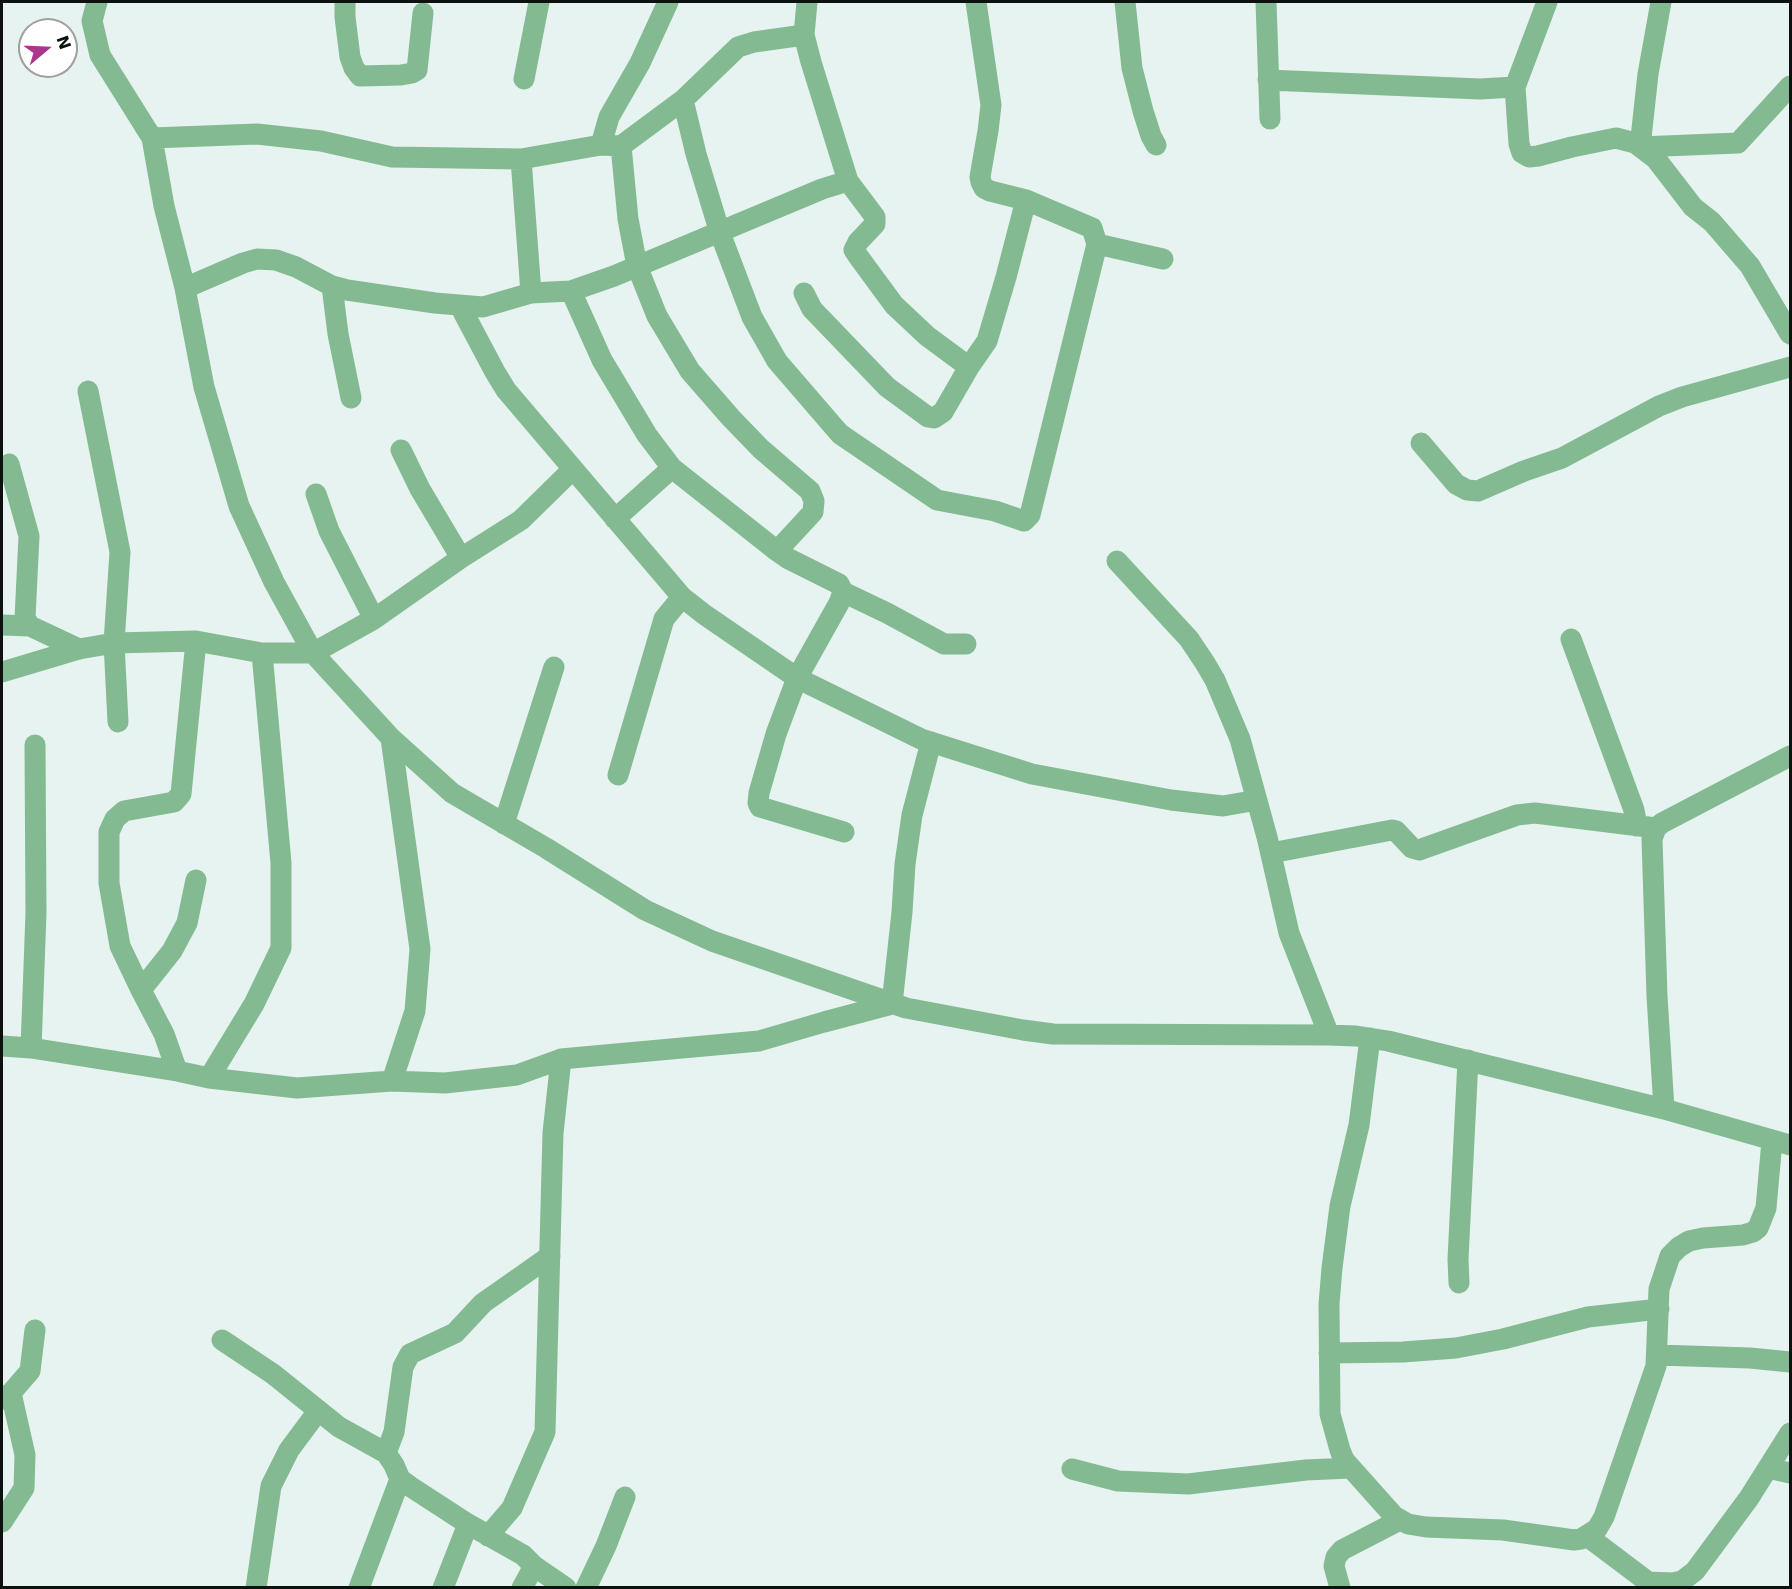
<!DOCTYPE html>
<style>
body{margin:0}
#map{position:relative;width:1792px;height:1589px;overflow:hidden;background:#e7f3f1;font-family:"DejaVu Sans",sans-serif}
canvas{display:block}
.frame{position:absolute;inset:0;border:3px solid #0d1110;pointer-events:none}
.north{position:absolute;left:18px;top:18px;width:60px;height:60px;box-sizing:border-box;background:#fff;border:2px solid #9ea09f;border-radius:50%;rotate:71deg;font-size:16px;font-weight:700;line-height:24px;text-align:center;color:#0d1110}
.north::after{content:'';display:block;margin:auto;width:21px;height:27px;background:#ab368e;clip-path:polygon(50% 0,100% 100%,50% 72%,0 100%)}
</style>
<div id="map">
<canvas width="1792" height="1589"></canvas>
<div class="frame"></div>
<div class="north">N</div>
</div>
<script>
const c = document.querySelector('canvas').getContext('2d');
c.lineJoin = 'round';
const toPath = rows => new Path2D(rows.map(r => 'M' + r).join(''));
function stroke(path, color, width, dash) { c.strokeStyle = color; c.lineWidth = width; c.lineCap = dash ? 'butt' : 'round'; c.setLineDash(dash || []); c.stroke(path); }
stroke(toPath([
 [97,2,92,21,100,55,152,138,164,206,185,288,204,387,239,506,274,582,313,653,391,738,452,793,546,848,645,910,712,941,906,1008,1023,1030,1053,1034,1329,1035,1356,1036,1388,1041,1664,1109,1790,1145],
 [345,2,345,17,350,57,354,68,360,76,401,75,412,73,417,70,423,13],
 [1125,2,1132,68,1143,111,1151,136,1156,145],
 [1266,2,1270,119],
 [1547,2,1515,87,1519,144,1522,153,1529,157,1538,156,1572,147,1616,138,1635,143,1656,159,1693,207,1712,222,1750,266,1790,334],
 [1661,2,1648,74,1640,147,1738,143,1790,86],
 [524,79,539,2],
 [1268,80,1480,89,1515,87],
 [683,100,696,154,720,233,752,317,777,361,840,434,937,500,995,511,1024,521,1030,515,1097,244,1092,228,1026,200,990,191,984,188,981,182,980,177,988,131,991,105,976,2],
 [152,138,257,134,321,141,392,157,521,159,601,145,621,146,683,100,738,47,754,42,804,35],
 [601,145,609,117,640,63,668,2],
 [621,146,628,219,637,266,657,316,690,371,731,418,761,449,810,491,814,501,813,512,777,551,787,558,839,584,843,592,839,603,797,678,776,734,759,793,758,803,760,807,844,832],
 [521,159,531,293],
 [848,181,875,217,875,224,858,242,854,250,858,256,894,305,927,336,969,367],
 [1097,244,1163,259],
 [332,286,338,334,351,398],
 [185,288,243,263,257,259,276,260,296,267,332,286,347,290,435,303,483,307,531,293,571,291,614,276,822,189,848,181,811,62,804,35,807,2],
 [571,291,602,360,647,435,672,468,777,551],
 [804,293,812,309,887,387,928,417,934,418,943,412,969,367,987,341,1006,277,1026,200],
 [460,306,495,372,506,390,682,597,705,615,797,678,921,739,1032,774,1171,800,1223,806,1257,800],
 [88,391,120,552,114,643,118,722],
 [1421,443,1456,484,1467,490,1478,491,1524,471,1562,458,1659,406,1682,397,1790,367],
 [401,450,420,489,461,558],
 [9,464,29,536,25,618,30,626,79,649],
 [316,494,329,531,374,619],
 [615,519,672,468],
 [1117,561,1189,639,1205,663,1215,680,1240,739,1267,837,1289,933,1329,1035],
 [843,592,887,613,944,644,966,644],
 [2,625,30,626],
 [1571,639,1634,810,1637,826],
 [2,672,79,649,114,643,196,641,262,653,313,653,374,619,461,558,521,520,573,469],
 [391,738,420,949,415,1011,392,1081],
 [618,775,664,619,682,597],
 [504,824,554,667],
 [1271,853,1392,830,1396,831,1412,848,1419,850,1517,815,1535,813,1656,828],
 [141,990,172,951,187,923,196,880],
 [1370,1038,1359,1125,1340,1206,1332,1268,1329,1304,1330,1414,1340,1450,1344,1460,1394,1516,1408,1524,1426,1527,1503,1530,1574,1540,1581,1539,1597,1529,1604,1517,1656,1366,1659,1289,1670,1256,1679,1247,1689,1241,1703,1238,1743,1235,1753,1232,1758,1228,1766,1208,1772,1141],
 [2,1046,31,1048,177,1071,209,1078,297,1088,392,1081,445,1083,517,1075,561,1059,759,1041,824,1022,892,1004,902,912,905,864,912,815,931,742],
 [31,1048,36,913,35,745],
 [177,1071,164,1034,141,990,120,946,109,883,109,832,115,819,124,811,174,802,181,794,196,641],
 [209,1078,254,1004,281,948,281,863,262,653],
 [1664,1109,1657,996,1652,839,1656,828,1662,823,1790,756],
 [1459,1283,1458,1259,1468,1060],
 [222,1340,273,1374,339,1427,386,1453],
 [1329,1353,1403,1352,1456,1348,1503,1339,1588,1317,1659,1309],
 [1658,1355,1750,1358,1790,1362],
 [2,1399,11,1393,30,1371,35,1330],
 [1768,1468,1790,1473],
 [1072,1469,1118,1481,1188,1484,1306,1470,1350,1468],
 [2,1522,24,1488,25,1455,11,1393],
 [488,1536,512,1508,545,1432,553,1133,561,1059],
 [1587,1536,1648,1582,1672,1583,1682,1581,1695,1571,1749,1498,1790,1433],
 [534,1566,566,1588],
 [256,1588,271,1486,289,1450,318,1411],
 [359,1588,400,1479],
 [443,1588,468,1524],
 [522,1588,534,1566,523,1555,468,1524,411,1487,400,1479,394,1465,386,1453,394,1432,403,1367,410,1354,455,1333,483,1303,550,1256],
 [586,1588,606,1546,625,1497],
 [1340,1588,1334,1566,1336,1557,1342,1550,1400,1520]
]), '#83ba91', 21);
</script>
